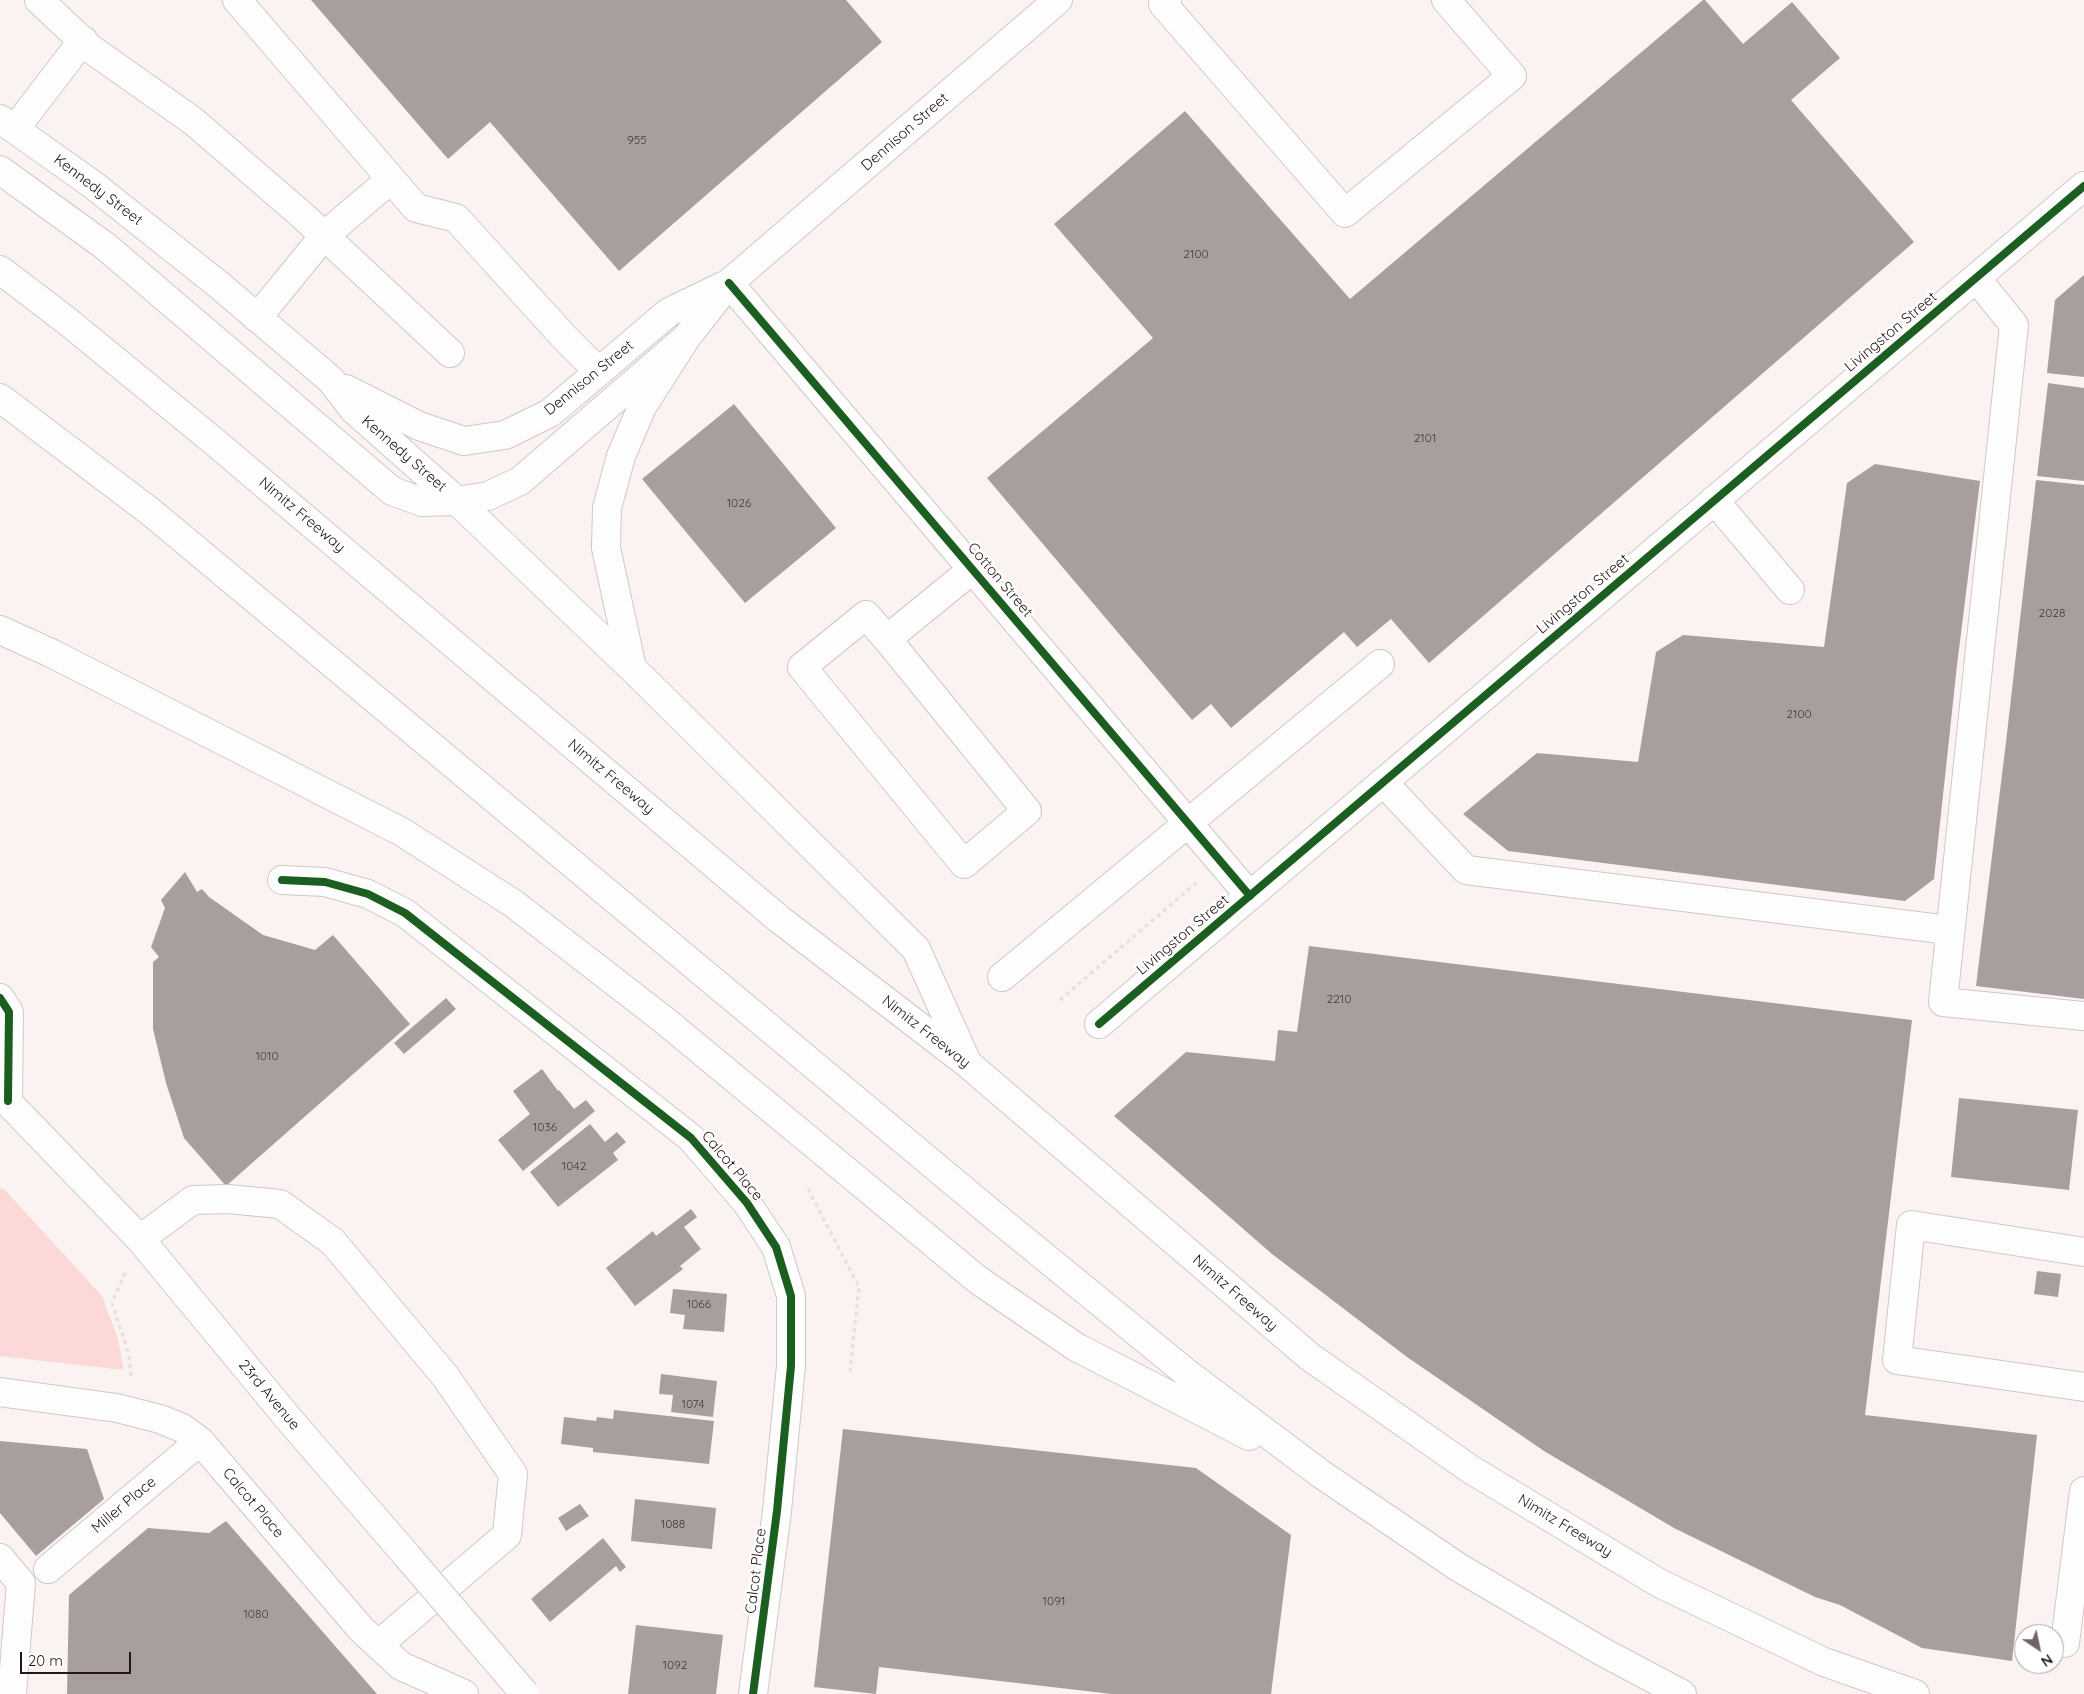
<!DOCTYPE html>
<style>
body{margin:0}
#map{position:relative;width:2084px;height:1694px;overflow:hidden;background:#fbf2f2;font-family:Quicksand,sans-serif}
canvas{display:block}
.north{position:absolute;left:2014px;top:1624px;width:50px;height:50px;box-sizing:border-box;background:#fff;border:1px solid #a8a2a2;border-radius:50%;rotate:146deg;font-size:14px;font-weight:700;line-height:20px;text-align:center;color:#251717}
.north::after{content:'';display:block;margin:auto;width:18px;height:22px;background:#706464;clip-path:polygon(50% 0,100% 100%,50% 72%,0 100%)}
.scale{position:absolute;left:20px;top:1652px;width:111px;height:22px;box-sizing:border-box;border:2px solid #251717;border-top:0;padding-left:6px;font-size:15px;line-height:18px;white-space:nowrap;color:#251717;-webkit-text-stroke:4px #fff;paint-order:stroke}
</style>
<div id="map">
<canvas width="2084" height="1694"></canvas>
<div class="north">N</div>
<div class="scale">20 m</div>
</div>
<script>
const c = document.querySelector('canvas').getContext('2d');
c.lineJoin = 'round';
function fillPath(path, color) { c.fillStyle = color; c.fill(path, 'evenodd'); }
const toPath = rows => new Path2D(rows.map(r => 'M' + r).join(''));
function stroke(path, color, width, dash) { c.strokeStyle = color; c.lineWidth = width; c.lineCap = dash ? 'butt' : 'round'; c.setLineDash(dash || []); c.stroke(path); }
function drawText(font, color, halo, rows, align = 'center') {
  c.font = font + ' Quicksand,sans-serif'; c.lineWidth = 5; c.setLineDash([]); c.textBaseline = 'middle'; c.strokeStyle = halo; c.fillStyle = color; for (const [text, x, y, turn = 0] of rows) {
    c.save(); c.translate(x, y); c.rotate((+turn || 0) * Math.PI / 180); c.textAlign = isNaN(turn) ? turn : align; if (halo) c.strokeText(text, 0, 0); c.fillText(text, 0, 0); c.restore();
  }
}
fillPath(toPath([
 [0,1188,4,1189,102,1296,118,1339,124,1370,0,1356]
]), '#fcd9d8');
fillPath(toPath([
 [311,0,846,0,882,42,619,271,490,122,448,159],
 [1703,0,1705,0,1743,44,1792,2,1840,58,1791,100,1914,242,1429,663,1391,619,1357,647,1344,632,1231,728,1211,704,1192,720,987,478,1153,338,1054,224,1185,111,1350,299],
 [2084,275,2084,377,2047,373,2055,300],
 [2048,383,2084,388,2084,481,2037,476],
 [734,404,836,528,745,603,642,479],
 [1875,464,1980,481,1957,665,1934,879,1905,901,1508,851,1463,814,1537,753,1638,762,1656,652,1683,635,1824,647,1847,483],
 [2036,480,2084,485,2084,999,1976,986,2006,742],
 [185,872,197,892,202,889,209,897,263,935,315,950,333,935,410,1024,226,1186,184,1138,166,1083,153,1029,153,962,159,957,151,947,165,908,161,900],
 [1309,946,1912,1020,1865,1415,2037,1435,2012,1661,1922,1648,1840,1605,1815,1597,1674,1528,1544,1451,1407,1357,1272,1254,1114,1116,1186,1052,1275,1061,1278,1030,1297,1032],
 [446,998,456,1009,404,1054,394,1043],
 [542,1069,558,1091,559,1090,574,1109,586,1100,595,1111,523,1171,498,1140,530,1114,513,1091],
 [1959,1098,2078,1110,2069,1190,1951,1177],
 [590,1124,605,1142,617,1132,626,1142,613,1153,618,1160,558,1207,530,1172],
 [691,1209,697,1217,684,1227,701,1249,680,1266,683,1269,635,1306,606,1268,653,1231,656,1236],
 [2037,1271,2061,1274,2058,1297,2034,1294],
 [673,1289,727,1294,724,1332,683,1329,685,1315,670,1313],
 [661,1374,717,1381,713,1417,671,1412,673,1395,659,1394],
 [614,1410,714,1421,709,1464,593,1452,593,1448,561,1444,564,1417,596,1421,597,1417,613,1419],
 [843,1429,1196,1468,1291,1535,1271,1694,1112,1694,879,1667,876,1694,814,1687],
 [0,1441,87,1449,104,1499,36,1556,0,1513],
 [635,1499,716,1508,712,1549,631,1541],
 [580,1504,589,1516,566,1531,558,1518],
 [226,1521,377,1694,67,1694,69,1595,148,1528,209,1533],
 [603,1538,626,1567,620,1572,616,1566,550,1622,531,1599],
 [636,1625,723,1635,716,1694,628,1694]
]), '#a89e9e');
const minor = toPath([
 [39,0,91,49,193,121,303,216,450,353],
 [237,0,416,208,456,218,564,337,599,372],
 [1167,0,1163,4,1345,213,1512,76,1446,0],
 [15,129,83,40],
 [1976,278,2014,325,1943,1002,2084,1016],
 [729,283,1250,896],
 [257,318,324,236,391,179],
 [1714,500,1790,590],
 [887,639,866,615,802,667,964,864,1027,811,887,639,973,569],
 [1383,782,1466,870,1949,930],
 [282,880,325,882,368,894,405,913,691,1138,747,1203,776,1247,791,1296,791,1366,777,1511,753,1694],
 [1002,977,1380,664],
 [1099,1024,2084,186],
 [140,1239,193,1200,228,1199,280,1204,333,1242,445,1376,513,1474,507,1535,378,1645],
 [2084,1252,1911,1225,1897,1360,2084,1387],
 [0,1392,117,1408,160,1419,182,1428,200,1441,361,1629,401,1666,464,1694],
 [0,1558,21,1583,12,1694],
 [48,1569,200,1441],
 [2065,1643,2084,1491]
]);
const major = toPath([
 [0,119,92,184,219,285,331,380,354,410,457,501],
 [0,170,105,246,392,491,422,502,457,501,488,496,520,481,686,338,729,283,1058,0],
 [346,389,419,426,464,441,505,435,550,413,669,312,723,286],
 [0,998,9,1012,8,1101],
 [0,1094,140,1239,288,1418,408,1557]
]);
const highway = toPath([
 [0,270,67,321,211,439,779,919,968,1064,1310,1357,1470,1469,1659,1583,1824,1662,1915,1694],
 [0,398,152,513,997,1218,1188,1374,1321,1474,1458,1567,1601,1651,1682,1694],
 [457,501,632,668,916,949,966,1060],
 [0,630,51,653,402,832,514,904,664,1020,978,1280,1076,1347,1249,1436],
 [632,668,606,548,607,508,621,456,642,407,686,338]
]);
stroke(minor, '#d2c7c7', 30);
stroke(major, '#d2c7c7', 30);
stroke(highway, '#d2c7c7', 30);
stroke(toPath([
 [1060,1000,1196,883],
 [808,1189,859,1287,850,1371],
 [125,1273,112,1303,129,1355,131,1376]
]), '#e3e0e0', 3, [4, 4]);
stroke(minor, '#fefdfd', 28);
stroke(major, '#fefdfd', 28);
stroke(highway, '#fefdfd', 28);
const majorBridge = toPath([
 [408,1557,525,1694]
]);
stroke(majorBridge, '#d2c7c7', 30, []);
stroke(majorBridge, '#fefdfd', 28);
stroke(toPath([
 [729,283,1250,896],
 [282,880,325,882,368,894,405,913,691,1138,747,1203,776,1247,791,1296,791,1366,777,1511,753,1694],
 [0,998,9,1012,8,1101],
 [1099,1024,2084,186]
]), '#1b5e20', 8);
drawText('12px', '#463939', null, [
 ["955",637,140],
 ["2100",1196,254],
 ["2101",1425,438],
 ["1026",739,503],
 ["2028",2052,613],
 ["2100",1799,714],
 ["2210",1339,999],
 ["1010",267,1056],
 ["1036",545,1127],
 ["1042",574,1166],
 ["1066",699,1304],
 ["1074",693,1404],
 ["1088",673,1524],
 ["1091",1054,1601],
 ["1080",256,1614],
 ["1092",675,1665]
]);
drawText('15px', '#251717', '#fff', [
 ["Dennison Street",905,132,-41],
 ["Kennedy Street",98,190,37],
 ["Livingston Street",1891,332,-40],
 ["Dennison Street",589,378,-39],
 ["Kennedy Street",404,454,41],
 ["Nimitz Freeway",302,515,40],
 ["Cotton Street",1000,580,50],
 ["Livingston Street",1583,594,-40],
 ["Nimitz Freeway",611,777,40],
 ["Livingston Street",1183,935,-40],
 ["Nimitz Freeway",926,1032,38],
 ["Calcot Place",732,1166,50],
 ["Nimitz Freeway",1235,1293,41],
 ["23rd Avenue",269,1395,50],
 ["Calcot Place",253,1503,50],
 ["Miller Place",124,1505,-40],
 ["Nimitz Freeway",1565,1526,31],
 ["Calcot Place",756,1571,-83]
]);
</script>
